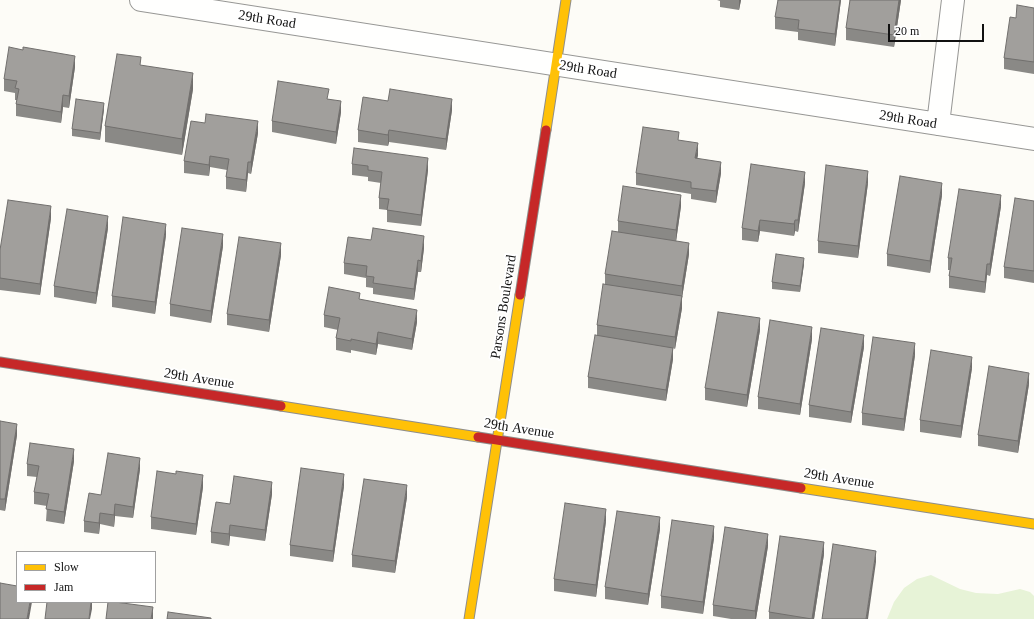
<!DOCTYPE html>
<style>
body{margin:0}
#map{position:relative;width:1034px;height:619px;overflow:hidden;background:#fdfcf7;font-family:"Times New Roman",serif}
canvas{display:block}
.legend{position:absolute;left:16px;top:551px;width:140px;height:52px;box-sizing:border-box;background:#fff;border:1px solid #a0a0a0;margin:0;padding:5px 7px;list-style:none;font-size:12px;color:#111}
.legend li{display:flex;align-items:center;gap:8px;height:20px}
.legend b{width:20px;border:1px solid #a0a0a0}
.scale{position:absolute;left:888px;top:24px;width:96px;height:18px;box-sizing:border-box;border:2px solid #111;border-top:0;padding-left:5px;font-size:12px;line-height:14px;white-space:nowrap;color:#111;-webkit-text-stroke:3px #fff;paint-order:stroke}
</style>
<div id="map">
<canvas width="1034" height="619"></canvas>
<ul class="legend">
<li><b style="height:5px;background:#ffc107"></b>Slow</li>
<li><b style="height:5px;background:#c62828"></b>Jam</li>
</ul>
<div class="scale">20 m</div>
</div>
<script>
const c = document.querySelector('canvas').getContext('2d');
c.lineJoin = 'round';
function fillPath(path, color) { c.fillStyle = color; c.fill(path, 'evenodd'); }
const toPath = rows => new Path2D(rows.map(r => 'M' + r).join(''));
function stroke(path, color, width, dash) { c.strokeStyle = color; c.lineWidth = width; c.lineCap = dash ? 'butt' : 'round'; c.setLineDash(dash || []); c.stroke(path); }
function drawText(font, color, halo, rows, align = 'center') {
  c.font = font + ' "Times New Roman",serif'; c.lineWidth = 4; c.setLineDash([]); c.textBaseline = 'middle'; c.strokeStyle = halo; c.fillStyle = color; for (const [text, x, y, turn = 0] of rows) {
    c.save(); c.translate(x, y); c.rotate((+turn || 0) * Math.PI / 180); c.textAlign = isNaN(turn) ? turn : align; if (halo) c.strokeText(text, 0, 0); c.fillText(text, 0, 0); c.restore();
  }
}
fillPath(toPath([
 [931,575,960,589,976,593,998,594,1020,589,1030,592,1034,596,1034,619,887,619,894,602,904,588,917,579]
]), '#e7f3d7');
const street = toPath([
 [141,0,1034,139],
 [938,124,953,0]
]);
const slow = toPath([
 [546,130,566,0],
 [281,406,478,437],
 [801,488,1034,524],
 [469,619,520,295]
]);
const jam = toPath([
 [520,295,546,130],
 [0,362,281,406],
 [478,437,801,488]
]);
stroke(street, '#979795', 24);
stroke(slow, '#8e8d8b', 11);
stroke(jam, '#8e8d8b', 11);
stroke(street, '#fffffe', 22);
stroke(slow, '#ffc107', 9);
stroke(jam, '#c62828', 9);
fillPath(toPath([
 [717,0,741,0,739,10,720,7,720,1],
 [841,0,835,46,798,40,798,32,775,29,775,17],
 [901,0,894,47,846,40,846,28],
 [1034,8,1034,74,1004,69,1004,58,1016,18],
 [75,67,69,108,63,107,61,123,16,116,16,104,17,100,15,100,15,93,4,91,4,79],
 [193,89,182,155,105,142,105,126],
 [329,99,341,112,336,144,272,132,272,121],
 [388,101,452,110,446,150,389,142,388,146,358,142,358,130],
 [104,109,100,140,72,136,72,129],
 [258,133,251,174,248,173,246,192,226,189,226,177,227,170,210,167,209,176,184,173,184,161],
 [679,140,698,155,697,158,721,173,716,203,691,199,691,194,636,185,636,173],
 [352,164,428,170,421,226,387,222,387,210,379,209,379,198,381,183,368,181,368,177,352,175],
 [805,183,798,232,795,231,794,236,760,231,758,242,742,240,742,228],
 [868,183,858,258,818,253,818,241],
 [942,195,930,273,887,266,887,254],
 [1034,201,1034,283,1004,278,1004,267],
 [681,206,676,241,689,254,682,298,682,297,682,308,675,349,673,348,673,359,666,401,588,388,588,377,597,335,597,325,605,284,605,274,618,232,618,221],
 [1001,206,990,276,987,275,985,293,949,288,949,276,950,270,948,270,948,258],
 [51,218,40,295,0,290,0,250],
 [108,228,96,304,54,297,54,286],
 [166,235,155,314,112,307,112,296],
 [223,246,211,323,170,316,170,304],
 [424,248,421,272,418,272,414,300,373,294,373,288,366,287,366,278,344,274,344,263],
 [281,255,269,332,227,325,227,314],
 [804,264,800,292,772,289,772,282],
 [360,300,417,322,412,350,378,344,376,355,351,350,351,353,336,350,336,338,338,330,324,327,324,315],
 [760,330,747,407,705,400,705,388],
 [812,339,800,415,758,409,758,397],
 [864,347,851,423,809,417,809,405],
 [915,355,904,431,862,425,862,413],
 [972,368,961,438,920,432,920,420],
 [1029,384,1018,453,978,446,978,435],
 [0,421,17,435,5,511,0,510],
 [74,461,64,524,46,521,47,506,34,504,34,492,37,477,27,476,27,464],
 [140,469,133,518,115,516,114,527,100,524,99,534,84,532,84,521,101,495],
 [176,474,203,487,196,535,151,529,151,517],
 [344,486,333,562,290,556,290,545],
 [272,494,265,541,230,536,229,546,211,543,211,532,230,504],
 [407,497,395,573,352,567,352,555],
 [606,521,596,597,554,591,554,579],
 [660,529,648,605,605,599,605,587],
 [714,538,703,614,661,608,661,596],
 [768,546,756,619,731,619,713,616,713,605],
 [824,554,814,619,769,619,769,612]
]), '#8a8986');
fillPath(toPath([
 [739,0,741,0,739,10],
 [840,0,841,0,835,46,835,34],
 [899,0,901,0,894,47,894,35],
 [75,56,75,67,69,108,69,96],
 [193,73,193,89,182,155,182,139],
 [63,95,63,107,61,123,61,112],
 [452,99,452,110,446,150,446,139],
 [341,101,341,112,336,144,336,132],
 [104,103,104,109,100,140,100,133],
 [258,121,258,133,251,174,251,162],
 [389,130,389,142,388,146,388,135],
 [698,143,698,155,695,170,695,158],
 [210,156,210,167,209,176,209,165],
 [428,158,428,170,421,226,421,215],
 [248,162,248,173,246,192,246,180],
 [721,162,721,173,716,203,716,191],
 [868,171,868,183,858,258,858,246],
 [805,172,805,183,798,232,798,220],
 [942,183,942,195,930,273,930,261],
 [681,195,681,206,676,242,676,230],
 [1001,195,1001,206,990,276,990,264],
 [51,206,51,218,40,295,40,284],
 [108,216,108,228,96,304,96,293],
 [760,220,760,231,758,242,758,231],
 [795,220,795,231,794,236,794,224],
 [166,224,166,235,155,314,155,302],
 [223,234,223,246,211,323,211,311],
 [424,236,424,248,421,272,421,261],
 [281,243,281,255,269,332,269,320],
 [689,243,689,254,682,298,682,286],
 [804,258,804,264,800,292,800,286],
 [418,260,418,272,414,300,414,289],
 [987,264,987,275,985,293,985,282],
 [682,296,682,308,675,349,675,337],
 [417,310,417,322,412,350,412,339],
 [760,318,760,330,747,407,747,395],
 [812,327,812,339,800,415,800,404],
 [378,332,378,344,376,355,376,344],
 [864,335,864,347,851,423,851,412],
 [915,343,915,355,904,431,904,419],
 [673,348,673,359,666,401,666,390],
 [972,357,972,368,961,438,961,426],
 [1029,373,1029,384,1018,453,1018,441],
 [17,424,17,435,5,511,5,499],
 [74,449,74,461,64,524,64,512],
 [140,458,140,469,133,518,133,507],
 [344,474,344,486,333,562,333,551],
 [203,475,203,487,196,535,196,524],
 [272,482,272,494,265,541,265,530],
 [407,485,407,497,395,573,395,561],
 [115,504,115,516,114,527,114,515],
 [606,509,606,521,596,597,596,585],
 [100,513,100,524,99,534,99,523],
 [660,517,660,529,648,605,648,594],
 [230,525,230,536,229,546,229,534],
 [714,526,714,538,703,614,703,602],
 [768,534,768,546,756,619,755,619,755,611],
 [824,542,824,554,814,619,812,619],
 [876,551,876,562,868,619,866,619],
 [30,602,32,602,29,619,27,619],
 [91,602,92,602,92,609,90,619,89,619],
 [153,607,153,619,151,619]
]), '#716f6d');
const building = toPath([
 [778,0,840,0,835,34,798,29,799,20,775,17,778,0],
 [850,0,899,0,894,35,846,28,850,0],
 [1017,5,1034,8,1034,62,1004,58,1010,17,1016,18,1017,5],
 [9,47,23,50,23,47,75,56,69,96,63,95,61,112,16,104,19,89,15,88,17,81,4,79,9,47],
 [117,54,141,57,140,65,193,73,182,139,105,126,117,54],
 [278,81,329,89,327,99,341,101,336,132,272,121,278,81],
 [390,89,452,99,446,139,389,130,388,135,358,130,363,97,388,101,390,89],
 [76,99,104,103,100,133,72,129,76,99],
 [206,114,258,121,251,162,248,162,246,180,226,177,229,159,210,156,209,165,184,161,191,121,205,123,206,114],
 [643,127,679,132,678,140,698,143,695,158,721,162,716,191,691,188,691,182,636,173,643,127],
 [354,148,428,158,421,215,387,210,389,199,379,198,382,172,368,170,368,166,352,164,354,148],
 [751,164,805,172,798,220,795,220,794,224,760,220,758,231,742,228,751,164],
 [826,165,868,171,858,246,818,241,826,165],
 [900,176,942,183,930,261,887,254,900,176],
 [623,186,681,195,676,230,618,221,623,186],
 [959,189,1001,195,990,264,987,264,985,282,949,276,952,258,948,258,959,189],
 [1015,198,1034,201,1034,271,1004,267,1015,198],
 [8,200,51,206,40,284,0,278,0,250,8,200],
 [67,209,108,216,96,293,54,286,67,209],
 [123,217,166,224,155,302,112,296,123,217],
 [182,228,223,234,211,311,170,304,182,228],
 [373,228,424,236,421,261,418,260,414,289,373,283,374,277,366,276,367,266,344,263,348,237,371,240,373,228],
 [612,231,689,243,682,286,605,274,612,231],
 [239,237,281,243,269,320,227,314,239,237],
 [776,254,804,258,800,286,772,282,776,254],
 [603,284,682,296,675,337,597,325,603,284],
 [329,287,360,293,359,299,417,310,412,339,378,332,376,344,351,339,351,341,336,338,340,318,324,315,329,287],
 [718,312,760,318,747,395,705,388,718,312],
 [770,320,812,327,800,404,758,397,770,320],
 [821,328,864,335,851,412,809,405,821,328],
 [595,335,673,348,666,390,588,377,595,335],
 [873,337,915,343,904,419,862,413,873,337],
 [931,350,972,357,961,426,920,420,931,350],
 [989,366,1029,373,1018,441,978,435,989,366],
 [0,421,17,424,5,499,0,499,0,421],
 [30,443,74,449,64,512,46,509,49,494,34,492,39,466,27,464,30,443],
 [108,453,140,458,133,507,115,504,114,515,100,513,99,523,84,521,89,493,101,495,108,453],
 [301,468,344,474,333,551,290,545,301,468],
 [157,471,176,474,176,471,203,475,196,524,151,517,157,471],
 [234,476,272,482,265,530,230,525,229,534,211,532,216,502,230,504,234,476],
 [364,479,407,485,395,561,352,555,364,479],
 [565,503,606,509,596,585,554,579,565,503],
 [617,511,660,517,648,594,605,587,617,511],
 [672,520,714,526,703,602,661,596,672,520],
 [725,527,768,534,755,611,713,605,725,527],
 [780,536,824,542,812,619,769,612,780,536],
 [833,544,876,551,866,619,822,619,833,544],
 [0,583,17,586,17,602,30,602,27,619,0,619,0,583],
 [47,602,91,602,89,619,45,619,47,602],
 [108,602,115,602,153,607,151,619,106,619,108,602],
 [168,612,211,618,211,619,167,619,168,612]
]);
fillPath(building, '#a19f9c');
stroke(building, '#716f6d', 1);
drawText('14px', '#111', '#fff', [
 ["29th Road",267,20,9],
 ["29th Road",588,70,9],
 ["29th Road",908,120,9],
 ["Parsons Boulevard",504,307,-81],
 ["29th Avenue",199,379,9],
 ["29th Avenue",519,429,9],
 ["29th Avenue",839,479,9]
]);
</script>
